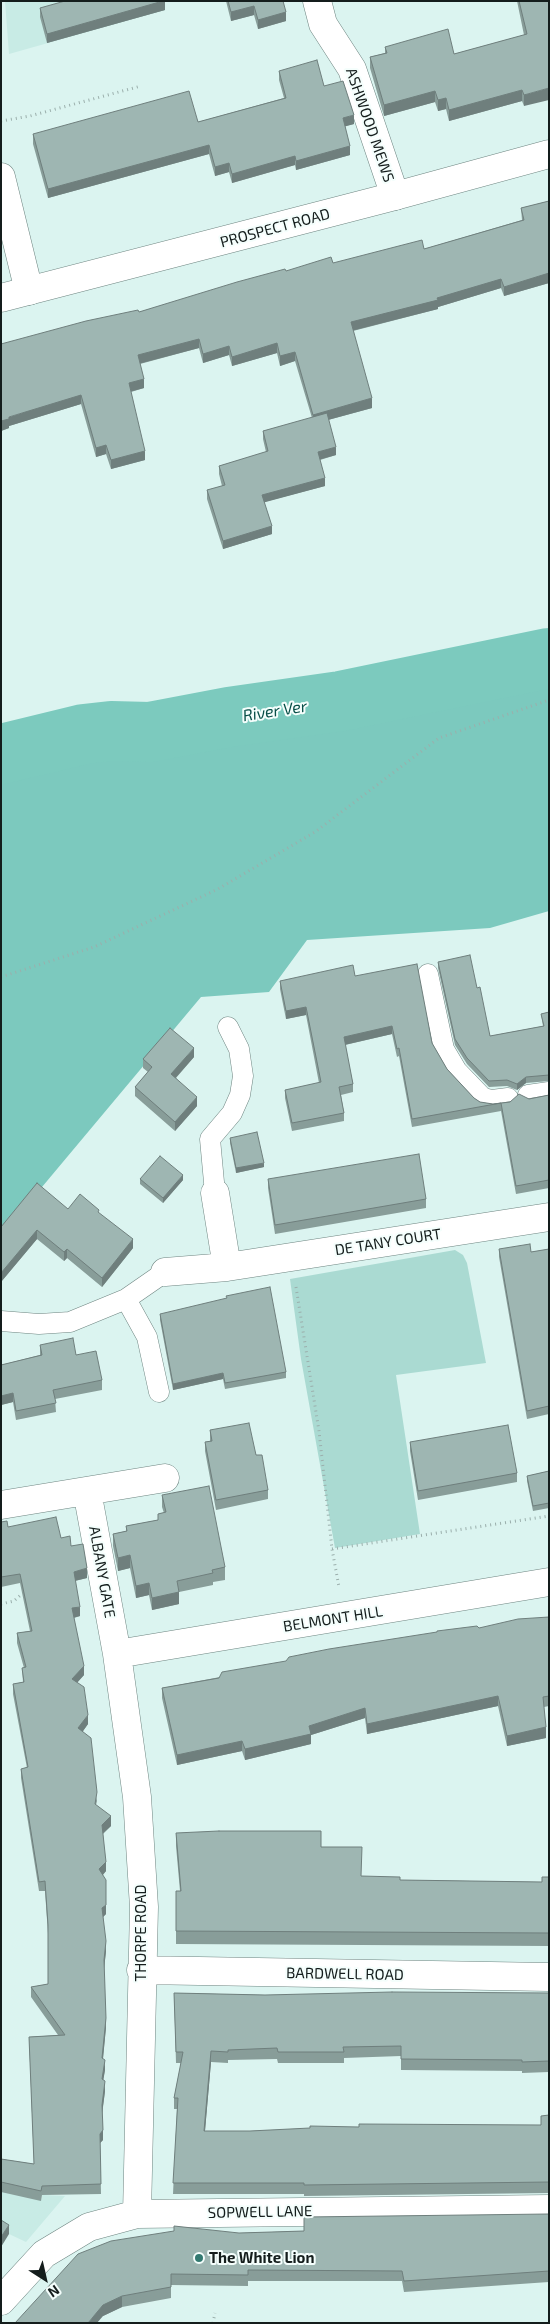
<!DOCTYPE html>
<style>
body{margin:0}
#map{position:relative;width:550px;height:2324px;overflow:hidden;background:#dbf4f0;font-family:"Exo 2",sans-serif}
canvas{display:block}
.frame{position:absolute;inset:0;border:2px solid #141d1c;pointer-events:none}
.north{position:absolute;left:20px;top:2254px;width:50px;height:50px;-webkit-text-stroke:4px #f4fefc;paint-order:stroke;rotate:145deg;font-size:14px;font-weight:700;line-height:20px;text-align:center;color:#141d1c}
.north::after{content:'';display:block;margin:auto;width:18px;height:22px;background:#141d1c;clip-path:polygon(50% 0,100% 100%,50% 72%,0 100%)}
</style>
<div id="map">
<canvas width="550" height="2324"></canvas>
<div class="frame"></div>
<div class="north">N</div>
</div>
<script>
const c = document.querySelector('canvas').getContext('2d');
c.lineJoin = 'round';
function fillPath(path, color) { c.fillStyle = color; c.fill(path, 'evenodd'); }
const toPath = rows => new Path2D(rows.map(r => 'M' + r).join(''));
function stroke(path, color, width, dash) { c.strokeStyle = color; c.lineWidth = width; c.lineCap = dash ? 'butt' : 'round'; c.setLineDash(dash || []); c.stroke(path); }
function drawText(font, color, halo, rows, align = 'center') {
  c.font = font + ' "Exo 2",sans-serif'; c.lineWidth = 4; c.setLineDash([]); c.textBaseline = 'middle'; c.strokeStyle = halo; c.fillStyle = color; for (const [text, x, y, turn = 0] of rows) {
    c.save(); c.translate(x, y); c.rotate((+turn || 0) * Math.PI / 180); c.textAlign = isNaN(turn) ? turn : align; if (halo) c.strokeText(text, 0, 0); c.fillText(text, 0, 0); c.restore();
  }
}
fillPath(toPath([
 [5,1,163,1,165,10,9,54],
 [1,2185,41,2200,42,2195,65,2196,26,2242,9,2234,1,2247]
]), '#c8ebe5');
fillPath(toPath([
 [455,1250,463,1255,467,1263,486,1363,396,1375,420,1534,335,1548,301,1359,290,1279]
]), '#aadad2');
fillPath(toPath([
 [549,640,549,911,490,928,307,940,269,992,201,997,1,1236,1,740,105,714,175,715,264,694,315,691]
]), '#7cc9be');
stroke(toPath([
 [1,754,84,734,111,731,150,732,229,717,341,701,549,658]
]), '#7ccabe', 60);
const lane = toPath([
 [428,974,444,1049,457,1071,483,1098,492,1100,508,1098],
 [528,1095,549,1092],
 [215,1193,210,1139,232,1113,240,1095,243,1076,239,1049,228,1027],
 [126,1299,147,1337,159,1392],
 [1,1321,39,1324,70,1322,126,1299,165,1272]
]);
const street = toPath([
 [317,1,323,24,352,69,395,196],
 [1,177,29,291],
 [215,1193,227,1267],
 [165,1272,227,1267,549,1217],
 [87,1491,117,1654,137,1797,144,1907,137,2214],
 [1,1505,165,1478],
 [117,1654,549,1582],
 [141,1970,549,1977],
 [1,2301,44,2254,89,2227,137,2214,549,2209]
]);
const secondary = toPath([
 [1,298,395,196,549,154]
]);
stroke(lane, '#6e8581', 21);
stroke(street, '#6e8581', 29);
stroke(secondary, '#6e8581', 29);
stroke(toPath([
 [1,121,30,116,141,86],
 [1,977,94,947,218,889,315,832,439,738,549,700],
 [296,1287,319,1431,332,1549,339,1587],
 [332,1549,549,1516],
 [1,1604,14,1601,24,1592],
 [213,2323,215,2313]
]), '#9bafac', 3, [1, 4]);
stroke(lane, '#fff', 20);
stroke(street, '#fff', 28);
stroke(secondary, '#fff', 28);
fillPath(toPath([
 [165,1,165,10,47,43,40,17,40,8],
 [226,1,283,1,286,21,258,29,254,15,231,21],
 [517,1,548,1,524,106,522,101,449,121,446,109,438,111,435,102,384,116,370,68,370,57,385,53,385,47,454,54,524,35],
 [279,71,324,86,354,124,345,126,350,155,296,170,295,165,232,183,229,172,215,176,209,154,48,198,33,144,33,134,198,122,284,98,279,80],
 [549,201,549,283,504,296,501,288,438,307,438,309,353,331,372,408,328,420,336,455,320,460,325,486,264,502,272,534,223,549,207,499,207,490,222,486,219,474,219,466,266,452,263,439,263,431,312,418,295,361,280,366,277,353,232,366,229,355,203,363,199,348,140,364,144,388,131,392,145,460,111,469,106,454,96,457,81,404,9,426,9,428,1,431,139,312,286,271,424,249,522,220,521,208],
 [438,962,477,988,490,1036,543,1026,541,1014,549,1012,549,1081,526,1083,517,1090,507,1086,489,1087,467,1064,455,1045,438,968],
 [355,976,432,1043,447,1069,474,1098,480,1102,493,1104,549,1095,549,1188,516,1194,501,1111,412,1127,399,1056,397,1057,392,1034,345,1045,353,1084,353,1092,341,1095,344,1113,344,1121,292,1131,285,1098,285,1090,319,1083,306,1015,286,1019,280,989,280,981],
 [194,1057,176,1078,197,1106,175,1131,135,1096,135,1087,148,1072,143,1068,143,1059],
 [230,1138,264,1167,236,1173,230,1143],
 [140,1179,183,1180,163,1203,140,1184],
 [268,1179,426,1199,426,1208,275,1234,268,1188],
 [68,1209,99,1213,133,1248,102,1287,67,1258,64,1261,37,1239,1,1282,1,1227],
 [499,1249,531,1252,549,1249,549,1414,527,1419,499,1257],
 [160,1314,286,1372,286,1378,225,1389,223,1379,173,1390,160,1320],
 [40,1345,76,1355,102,1380,102,1390,55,1399,56,1412,16,1420,13,1402,1,1405,1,1365,40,1355],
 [210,1430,268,1490,268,1499,216,1510,205,1451,205,1442,210,1441],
 [410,1442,517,1473,517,1482,418,1500,410,1451],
 [549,1471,549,1508,533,1511,527,1481,527,1476],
 [162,1495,225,1567,225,1580,213,1582,213,1585,179,1592,179,1604,152,1610,149,1595,136,1598,130,1568,118,1571,113,1546,113,1534,126,1531,126,1526,158,1520,158,1514,164,1513,162,1507],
 [1,1522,8,1527,61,1538,71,1546,87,1578,75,1581,80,1616,74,1618,84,1675,77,1683,88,1724,83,1731,97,1801,96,1805,111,1826,103,1834,106,1871,103,1875,106,1914,103,1917,106,1951,104,1968,106,2027,103,2059,105,2070,103,2080,105,2091,102,2113,103,2140,100,2143,101,2194,42,2195,41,2201,1,2192,1,2159,34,2164,29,2037,58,2035,31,1997,31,1987,48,1984,48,1934,45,1891,39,1891,21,1778,21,1769,27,1768,13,1694,13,1684,23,1682,22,1668,24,1668,17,1643,17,1633,30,1631,20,1583,1,1587],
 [549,1617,549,1706,544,1707,546,1738,507,1746,498,1706,367,1734,365,1718,311,1735,311,1744,245,1760,242,1751,177,1765,162,1698,162,1688,479,1628],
 [176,1833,321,1847,361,1876,400,1880,542,1882,549,1877,549,1946,176,1944,176,1891,180,1891,176,1846],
 [174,1993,265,1995,549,1993,549,2072,522,2073,522,2071,401,2070,401,2056,344,2058,344,2063,278,2063,277,2059,228,2060,228,2063,211,2062,205,2131,250,2131,359,2127,541,2125,549,2115,549,2193,304,2196,304,2194,173,2194,177,2109,174,2109,174,2098,181,2063,176,2063],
 [549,2214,549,2282,404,2292,402,2281,248,2281,248,2286,171,2285,171,2298,122,2307,103,2316,15,2323,239,2233,304,2231]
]), '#889d99');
fillPath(toPath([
 [163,1,165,1,165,10,47,43,47,34],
 [254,6,254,15,231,21,231,12],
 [286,12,286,21,258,29,258,20],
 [549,88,549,100,524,106,524,95],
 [522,90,522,101,449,121,449,110],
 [435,91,435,102,384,116,384,105],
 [446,98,446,109,438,111,438,100],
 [354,115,354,124,343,127,343,118],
 [209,145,209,154,48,198,48,189],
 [350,146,350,155,296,170,296,161],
 [295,156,295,165,232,183,232,174],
 [229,163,229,172,215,176,215,167],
 [549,273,549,283,504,296,504,287],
 [501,279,501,288,438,307,438,309,351,331,351,322],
 [199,339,199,348,138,364,138,355],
 [277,343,277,353,232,366,232,357],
 [229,346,229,355,203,363,203,354],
 [295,352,295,361,280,366,280,356],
 [144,379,144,388,129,392,129,383],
 [81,395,81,404,9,426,9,428,1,431,1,421,9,417],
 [372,398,372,408,313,424,313,415],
 [106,445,106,454,96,457,96,448],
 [336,447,336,455,318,460,318,452],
 [145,451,145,460,111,469,111,460],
 [325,478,325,486,262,503,262,495],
 [272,526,272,534,223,549,223,541],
 [306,1007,306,1015,286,1019,286,1011],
 [392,1026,392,1034,344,1045,344,1037],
 [194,1048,194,1057,171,1083,171,1074],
 [526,1077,526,1083,517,1090,517,1084],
 [197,1097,197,1106,175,1131,175,1122],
 [264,1163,264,1167,236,1173,236,1168],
 [183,1175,183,1180,163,1203,163,1198],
 [37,1230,37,1239,1,1282,1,1273],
 [133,1239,133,1248,102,1287,102,1278],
 [67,1249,67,1258,64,1261,64,1252],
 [223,1373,223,1379,173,1390,173,1384],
 [13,1393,13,1402,1,1405,1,1396],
 [130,1555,130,1568,118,1571,118,1558],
 [87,1568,87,1578,74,1581,74,1572],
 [149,1583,149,1595,136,1598,136,1586],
 [179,1592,179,1604,152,1610,152,1598],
 [80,1607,80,1616,72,1618,72,1608],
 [84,1666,84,1675,72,1688,72,1679],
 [498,1696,498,1706,367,1734,367,1724],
 [365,1708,365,1718,311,1735,311,1744,245,1760,245,1749,309,1726],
 [88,1715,88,1724,78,1738,78,1728],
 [546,1727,546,1738,507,1746,507,1736],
 [242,1741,242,1751,177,1765,177,1755],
 [111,1816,111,1826,102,1834,102,1825],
 [106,1862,106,1871,99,1879,99,1869],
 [106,1905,106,1914,102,1918,102,1908],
 [106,1941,106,1951,104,1970,104,1960],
 [106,2018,106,2027,102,2068,102,2058],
 [211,2051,211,2062,204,2142,204,2131],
 [105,2060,105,2070,102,2088,102,2079],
 [105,2081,105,2091,102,2115,102,2105],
 [103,2130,103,2140,100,2143,100,2134],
 [9,2225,9,2234,1,2247,1,2237],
 [122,2296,122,2307,103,2316,97,2323,88,2323,103,2305]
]), '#6f7f7d');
const building = toPath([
 [65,1,163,1,47,34,40,8,65,1],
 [228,1,283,1,286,12,258,20,254,6,231,12,228,1],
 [519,1,548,1,549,4,549,88,524,95,522,90,449,110,446,98,438,100,435,91,384,105,370,57,387,53,385,47,448,29,454,54,527,34,519,1],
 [317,60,324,86,343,81,354,115,343,118,350,146,296,161,295,156,232,174,229,163,215,167,209,145,48,189,33,134,189,91,198,122,286,98,279,71,317,60],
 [549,201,549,273,504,287,501,279,437,298,438,300,351,322,372,398,313,415,295,352,280,356,277,343,232,357,229,346,203,354,199,339,138,355,144,379,129,383,145,451,111,460,106,445,96,448,81,395,9,417,9,419,1,421,1,344,86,321,138,310,139,312,237,282,285,269,286,271,331,257,333,263,422,240,424,249,524,220,521,208,549,201],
 [327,413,336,447,318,452,325,478,262,495,272,526,223,541,207,490,225,485,219,466,268,451,263,431,327,413],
 [470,955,477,988,480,987,490,1036,544,1026,541,1014,549,1012,549,1075,526,1077,517,1084,507,1080,489,1081,467,1058,455,1039,438,962,470,955],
 [417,964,432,1043,447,1069,474,1098,480,1102,493,1104,510,1102,519,1094,529,1099,549,1095,549,1180,516,1186,501,1103,412,1119,399,1048,397,1049,392,1026,344,1037,353,1084,339,1087,344,1113,292,1123,285,1090,321,1082,306,1007,286,1011,280,981,353,965,355,976,417,964],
 [170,1028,194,1048,171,1074,197,1097,175,1122,135,1087,152,1067,143,1059,170,1028],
 [257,1132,264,1163,236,1168,230,1138,257,1132],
 [419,1154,426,1199,275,1225,268,1179,419,1154],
 [160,1156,183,1175,163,1198,140,1179,160,1156],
 [37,1183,68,1209,80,1194,99,1210,98,1212,133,1239,102,1278,67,1249,64,1252,37,1230,1,1273,1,1227,37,1183],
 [530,1244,531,1252,549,1249,549,1406,527,1411,499,1249,530,1244],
 [270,1287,286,1372,225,1383,223,1373,173,1384,160,1314,227,1298,226,1296,270,1287],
 [73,1338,76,1355,96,1351,102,1380,53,1390,56,1403,16,1411,13,1393,1,1396,1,1365,42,1355,40,1345,73,1338],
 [249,1423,256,1455,262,1455,268,1490,216,1500,205,1442,212,1441,210,1430,249,1423],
 [508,1425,517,1473,418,1491,410,1442,508,1425],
 [549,1471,549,1503,533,1506,527,1476,549,1471],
 [209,1486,225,1567,212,1570,213,1573,177,1581,179,1592,152,1598,149,1583,136,1586,130,1555,118,1558,113,1534,127,1531,126,1526,158,1520,158,1514,166,1512,162,1495,209,1486],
 [56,1517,61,1538,70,1536,71,1546,83,1544,87,1568,74,1572,80,1607,72,1608,84,1666,72,1679,84,1687,88,1715,78,1728,91,1738,97,1792,95,1804,111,1816,102,1825,106,1862,99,1869,106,1880,106,1905,102,1908,106,1941,104,1960,106,2018,102,2058,105,2060,102,2079,105,2081,102,2105,103,2130,100,2134,101,2184,42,2186,41,2191,1,2182,1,2159,34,2164,29,2037,65,2035,31,1987,48,1984,48,1925,45,1881,39,1882,21,1769,28,1767,13,1684,24,1682,22,1668,26,1667,17,1633,32,1631,20,1574,1,1577,1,1522,7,1521,8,1527,56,1517],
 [549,1617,549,1696,543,1697,546,1727,507,1736,498,1696,367,1724,365,1708,309,1726,311,1734,245,1749,242,1741,177,1755,162,1688,219,1678,222,1672,286,1661,289,1657,329,1649,437,1632,437,1631,477,1626,479,1628,518,1619,549,1617],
 [219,1831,321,1831,321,1847,362,1847,361,1876,400,1877,400,1880,542,1882,542,1877,549,1877,549,1933,176,1931,176,1891,181,1891,176,1833,219,1831],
 [392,1992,549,1993,549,2061,522,2062,522,2060,401,2059,401,2046,343,2047,344,2052,278,2052,277,2048,228,2050,228,2052,211,2051,204,2131,250,2131,310,2128,310,2126,359,2127,359,2124,541,2125,541,2116,549,2115,549,2182,304,2185,304,2183,173,2183,178,2098,174,2098,183,2052,176,2052,174,1993,265,1995,392,1992],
 [549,2214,549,2271,404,2281,402,2271,248,2270,248,2275,171,2274,171,2287,122,2296,103,2305,88,2323,15,2323,78,2254,111,2241,174,2231,174,2226,239,2233,304,2231,304,2217,549,2214],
 [1,2220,9,2225,1,2237,1,2220]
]);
fillPath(building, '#9eb6b2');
stroke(building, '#6f7f7d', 1);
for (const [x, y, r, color] of [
 [199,2258,5,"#337a71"]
]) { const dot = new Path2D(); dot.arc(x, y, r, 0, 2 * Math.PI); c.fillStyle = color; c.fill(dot); stroke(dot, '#f4fefc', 2); }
drawText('15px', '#141d1c', '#f4fefc', [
 ["ASHWOOD MEWS",370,125,71],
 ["PROSPECT ROAD",275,228,-15],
 ["DE TANY COURT",388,1242,-9],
 ["ALBANY GATE",102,1572,80],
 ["BELMONT HILL",333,1619,-9],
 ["THORPE ROAD",141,1933,-90],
 ["BARDWELL ROAD",345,1974,1],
 ["SOPWELL LANE",260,2212,-1]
]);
drawText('bold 15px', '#141d1c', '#f4fefc', [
 ["The White Lion",209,2258]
], 'left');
drawText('italic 16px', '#074e47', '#f4fefc', [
 ["River Ver",275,711,-9]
]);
</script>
